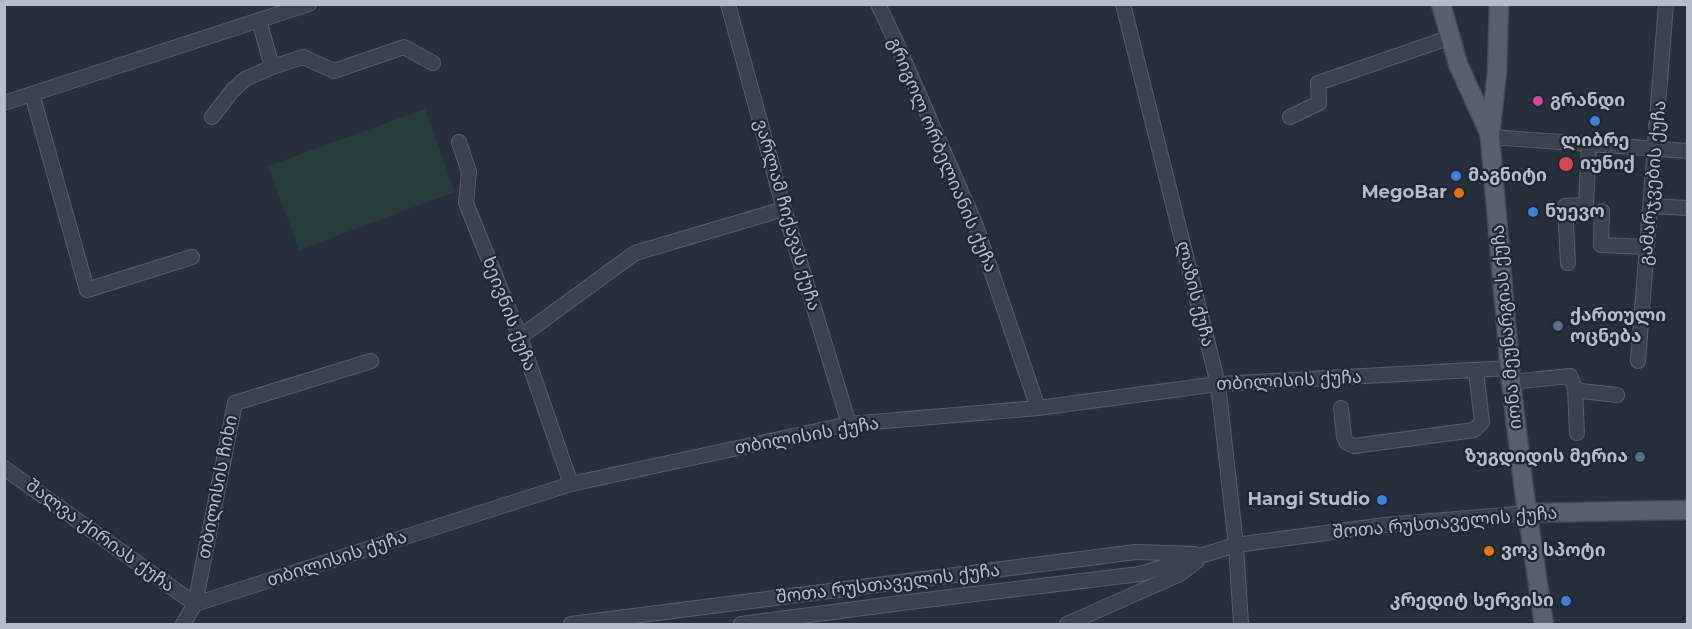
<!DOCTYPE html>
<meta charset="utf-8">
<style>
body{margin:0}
#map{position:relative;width:1692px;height:629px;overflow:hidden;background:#26303d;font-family:Montserrat,sans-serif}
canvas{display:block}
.frame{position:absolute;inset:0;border:6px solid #b5bdc8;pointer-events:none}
</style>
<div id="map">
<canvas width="1692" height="629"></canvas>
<div class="frame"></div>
</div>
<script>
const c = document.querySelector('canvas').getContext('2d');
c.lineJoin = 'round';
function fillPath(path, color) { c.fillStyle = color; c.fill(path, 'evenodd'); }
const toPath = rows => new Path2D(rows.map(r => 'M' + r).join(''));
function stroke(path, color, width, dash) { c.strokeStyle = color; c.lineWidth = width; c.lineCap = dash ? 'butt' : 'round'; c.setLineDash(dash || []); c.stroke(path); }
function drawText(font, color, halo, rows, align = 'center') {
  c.font = font + ' Montserrat,"Noto Sans Georgian",sans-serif'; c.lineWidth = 4.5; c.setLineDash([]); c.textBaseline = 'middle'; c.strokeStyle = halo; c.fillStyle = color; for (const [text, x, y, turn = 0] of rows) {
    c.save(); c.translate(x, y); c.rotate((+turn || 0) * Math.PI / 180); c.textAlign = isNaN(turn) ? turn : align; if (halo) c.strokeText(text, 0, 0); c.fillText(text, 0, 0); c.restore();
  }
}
fillPath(toPath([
 [425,109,455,192,299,250,268,166]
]), '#273c3e');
const minor = toPath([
 [728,4,784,209,849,424],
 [878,4,897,44,976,226,1038,408],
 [1123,4,1218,384,1236,545,1241,624],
 [259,20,272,67],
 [32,94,87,290,192,257],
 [4,103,309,4],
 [212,117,232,91,245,79,272,67,303,57,334,71,404,47,433,63],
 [1290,117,1319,103,1318,83,1451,37],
 [1490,137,1688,151],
 [459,142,469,172,466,203,520,337,571,484],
 [1651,206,1688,208],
 [1602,211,1601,245,1647,247],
 [1568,263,1565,206,1586,205,1589,145],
 [520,337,635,253,784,209],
 [1638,361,1666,4],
 [1511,382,1570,376,1575,388,1581,391,1617,395],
 [1575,388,1577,433],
 [1341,408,1344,437,1347,443,1354,446,1474,430,1482,422,1476,371],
 [4,468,195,604],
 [195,604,571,484,849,424,1038,408,1218,384,1510,368],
 [183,624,195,604,235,403,371,361],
 [571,624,1136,552,1195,554],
 [741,624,909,602,1140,574,1236,545,1385,525,1528,513],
 [1067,624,1180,574,1197,561]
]);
const major = toPath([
 [1441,4,1458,64,1490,135],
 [1499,4,1497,71,1490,137,1511,382,1524,490,1544,624],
 [1528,513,1688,510]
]);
stroke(minor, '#57606b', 16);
stroke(major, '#424b56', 21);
stroke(minor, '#39424d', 14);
stroke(major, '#57616d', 18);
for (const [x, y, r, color] of [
 [1538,101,6,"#d1479c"],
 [1595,121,6,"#3f7fe0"],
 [1566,164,8,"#e0444e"],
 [1456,176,6,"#3f7fe0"],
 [1459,193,6,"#e8710a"],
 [1533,212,6,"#3f7fe0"],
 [1558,326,6,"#5c6f8a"],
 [1640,457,6,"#5c6f8a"],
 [1382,500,6,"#3f7fe0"],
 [1489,551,6,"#e8710a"],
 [1566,601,6,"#3f7fe0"]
]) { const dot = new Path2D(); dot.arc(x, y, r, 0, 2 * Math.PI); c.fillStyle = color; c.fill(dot); stroke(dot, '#1e2732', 2); }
drawText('bold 18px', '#b5bdc8', '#1e2732', [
 ["გრანდი",1550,101],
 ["ლიბრე",1595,141,"center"],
 ["იუნიქ",1580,164],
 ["მაგნიტი",1468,176],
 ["MegoBar",1447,193,"right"],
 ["ნუევო",1545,212],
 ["ქართული",1570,316],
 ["ოცნება",1570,337],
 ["ზუგდიდის მერია",1628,457,"right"],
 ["Hangi Studio",1370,500,"right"],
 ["ვოკ სპოტი",1501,551],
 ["კრედიტ სერვისი",1554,601,"right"]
], 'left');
drawText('18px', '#b5bdc8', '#1e2732', [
 ["გრიგოლ ორბელიანის ქუჩა",942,155,67],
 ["გამარჯვების ქუჩა",1653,183,-85],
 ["ვარლამ ჩიქავას ქუჩა",787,215,74],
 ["ლაზის ქუჩა",1195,294,76],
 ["ხეივნის ქუჩა",509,314,69],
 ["იონა მეუნარგიას ქუჩა",1507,327,-95],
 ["თბილისის ქუჩა",1289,381,-3],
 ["თბილისის ქუჩა",807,436,-10],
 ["თბილისის ჩიხი",218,487,-79],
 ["შოთა რუსთაველის ქუჩა",1445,523,-5],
 ["შალვა ქირიას ქუჩა",100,536,36],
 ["თბილისის ქუჩა",337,559,-18],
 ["შოთა რუსთაველის ქუჩა",888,584,-7]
]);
</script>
